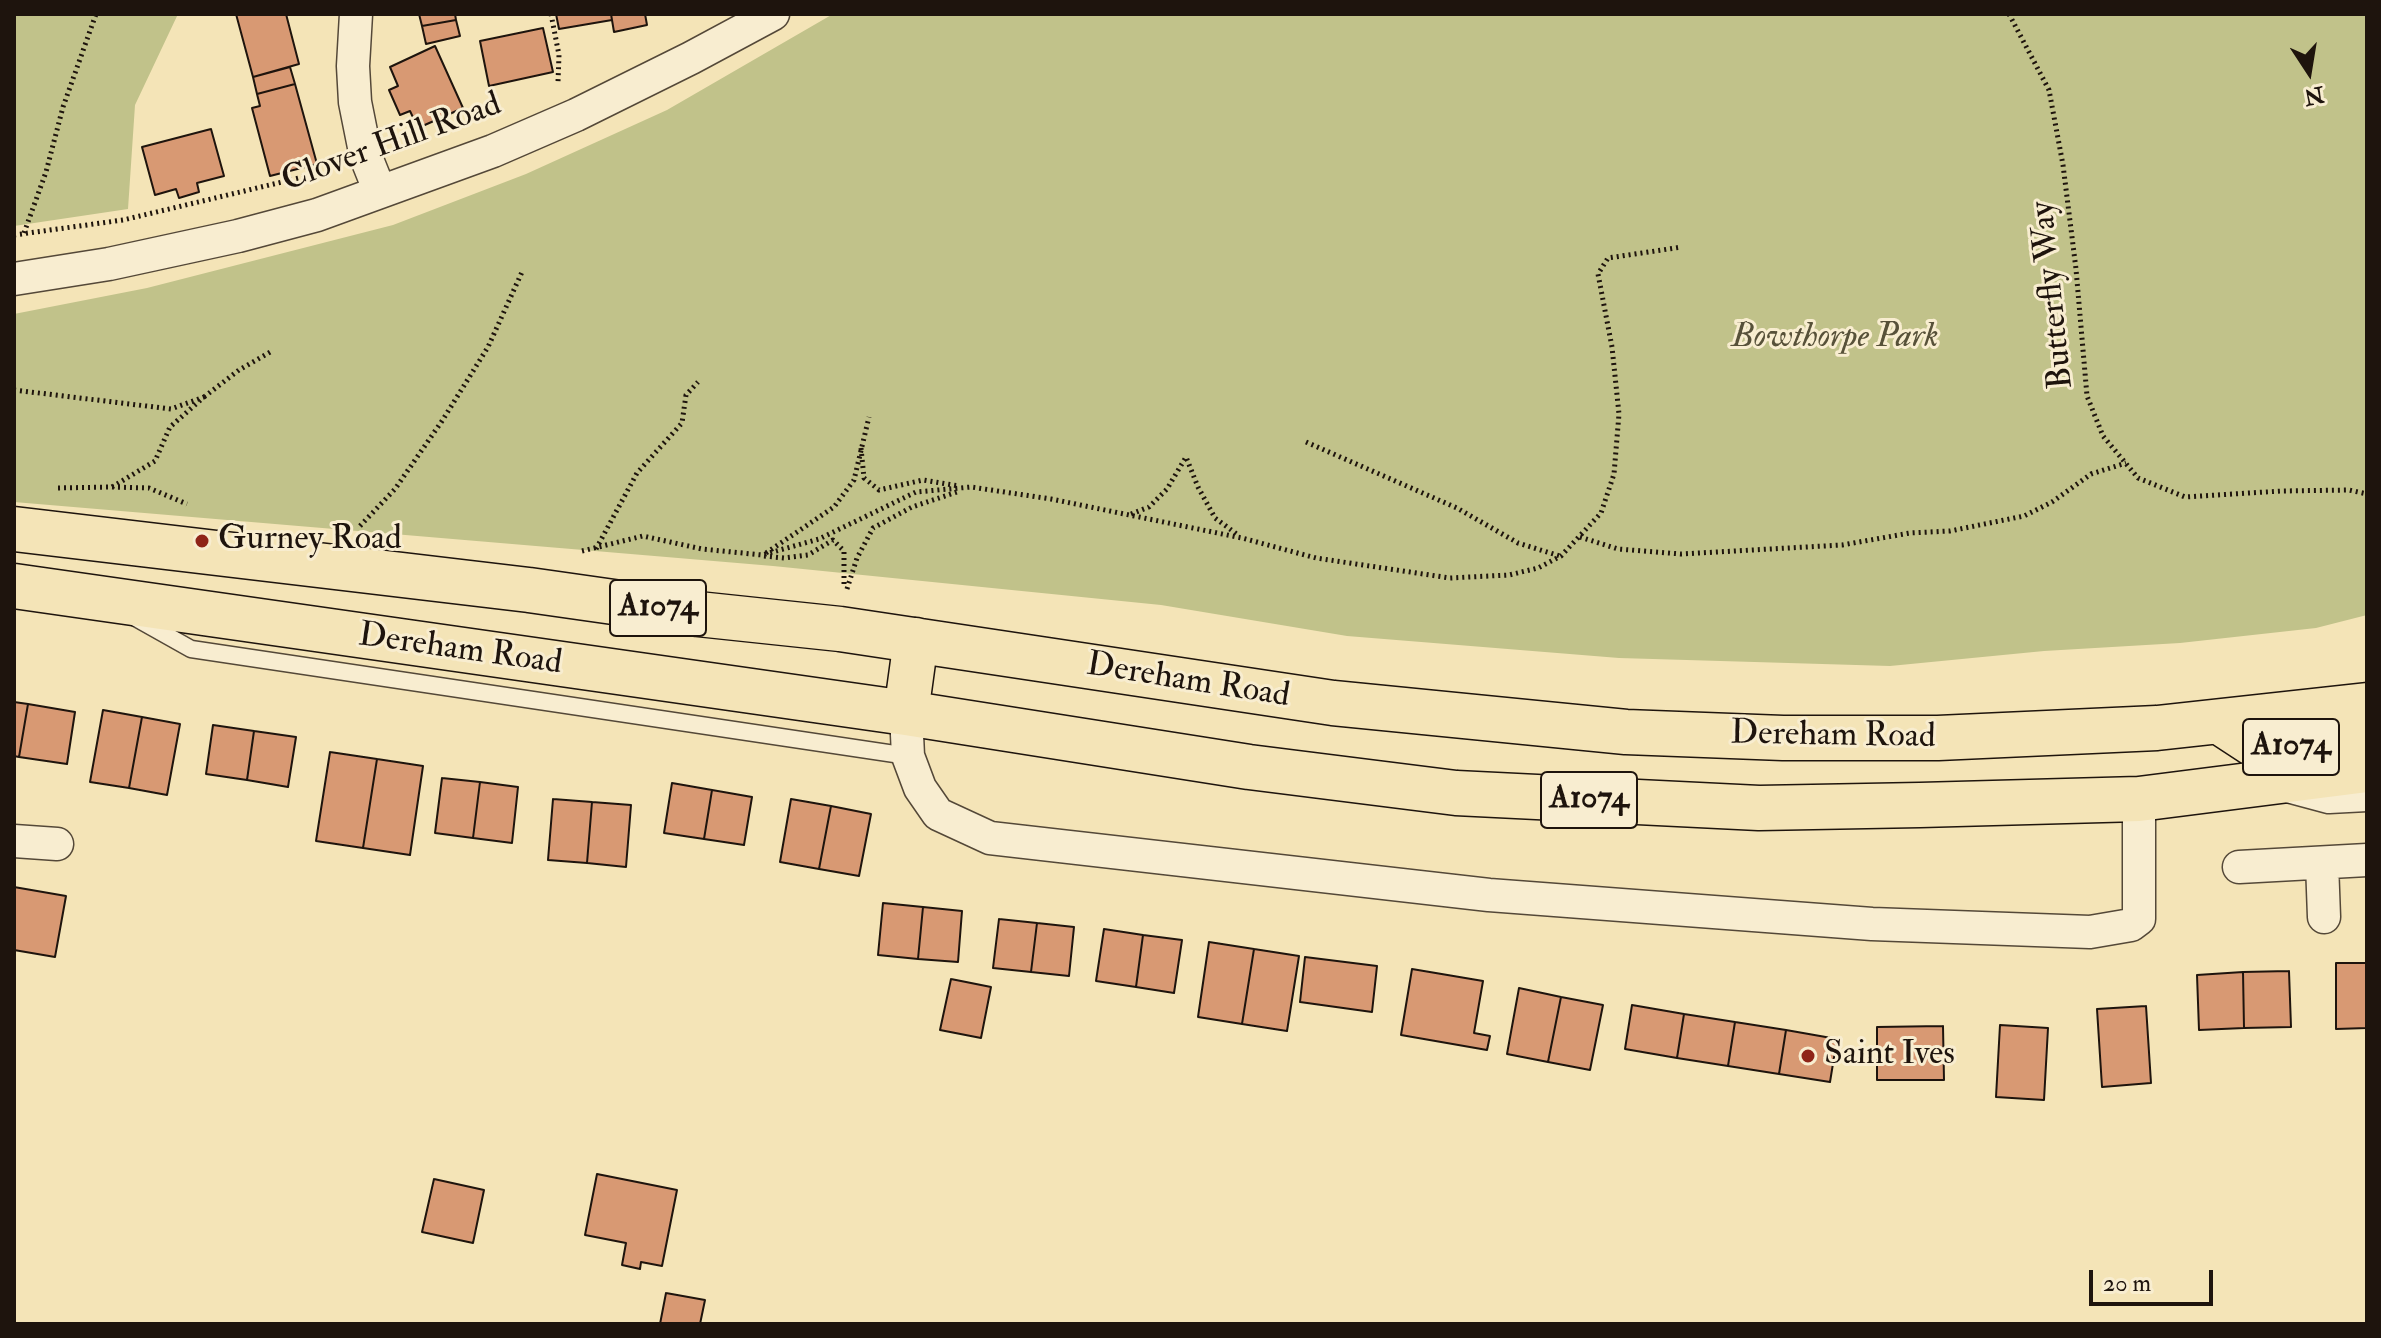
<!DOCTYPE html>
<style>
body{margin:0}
#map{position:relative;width:2381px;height:1338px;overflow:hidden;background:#f4e4b7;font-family:"IM FELL Double Pica",serif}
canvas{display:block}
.frame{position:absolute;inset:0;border:16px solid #1e140d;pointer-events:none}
.north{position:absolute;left:2269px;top:32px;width:80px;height:80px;-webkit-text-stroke:6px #f8edd0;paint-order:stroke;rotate:168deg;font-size:22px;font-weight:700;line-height:32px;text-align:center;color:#1e140d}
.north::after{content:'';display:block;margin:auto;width:28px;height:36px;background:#1e140d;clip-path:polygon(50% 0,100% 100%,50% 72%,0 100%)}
.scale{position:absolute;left:2089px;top:1270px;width:124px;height:36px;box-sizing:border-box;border:4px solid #1e140d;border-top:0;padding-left:10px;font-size:24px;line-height:28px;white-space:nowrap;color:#1e140d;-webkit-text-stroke:6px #f8edd0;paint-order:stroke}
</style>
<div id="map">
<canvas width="2381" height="1338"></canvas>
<div class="frame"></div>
<div class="north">N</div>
<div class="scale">20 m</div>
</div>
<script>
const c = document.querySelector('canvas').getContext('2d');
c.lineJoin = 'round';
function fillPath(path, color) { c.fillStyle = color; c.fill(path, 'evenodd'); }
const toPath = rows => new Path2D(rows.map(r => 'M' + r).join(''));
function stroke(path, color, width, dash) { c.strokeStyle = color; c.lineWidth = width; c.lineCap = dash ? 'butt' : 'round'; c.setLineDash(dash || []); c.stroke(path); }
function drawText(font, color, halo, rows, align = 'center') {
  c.font = font + ' "IM FELL Double Pica",serif'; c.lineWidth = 6; c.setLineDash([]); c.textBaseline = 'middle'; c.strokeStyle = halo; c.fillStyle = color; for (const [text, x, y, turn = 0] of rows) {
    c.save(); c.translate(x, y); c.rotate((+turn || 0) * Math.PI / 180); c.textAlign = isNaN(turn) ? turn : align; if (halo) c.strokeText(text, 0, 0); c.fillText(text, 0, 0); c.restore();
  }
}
fillPath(toPath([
 [17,14,178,14,135,105,128,209,14,226,14,21],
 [833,14,2367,14,2367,615,2316,628,2180,643,2044,651,1890,666,1619,658,1347,636,1161,605,773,566,14,502,14,314,147,288,393,225,526,174,667,110]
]), '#c1c28a');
const building = toPath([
 [236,14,286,14,299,64,253,77,236,14],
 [419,14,455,14,456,20,422,26,419,14],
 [556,14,611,14,612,20,559,29,556,14],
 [611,14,645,14,647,25,614,32,611,14],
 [456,20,460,36,426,44,422,26,456,20],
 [543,28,553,72,489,86,480,41,543,28],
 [435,46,463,108,418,128,410,111,400,115,389,90,398,86,390,67,435,46],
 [290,67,295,84,257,94,253,77,290,67],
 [295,84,317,164,270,176,252,108,260,106,257,94,295,84],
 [211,129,224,176,197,183,199,192,179,198,176,189,155,195,142,147,211,129],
 [14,702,28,704,19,757,14,756,14,702],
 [28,704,75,712,67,764,19,757,28,704],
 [103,710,142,717,129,788,90,782,103,710],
 [142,717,180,724,167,795,129,788,142,717],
 [213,725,254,731,247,780,206,774,213,725],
 [254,731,296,737,288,787,247,780,254,731],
 [330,752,377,759,363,848,316,841,330,752],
 [377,759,423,766,410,855,363,848,377,759],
 [442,778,480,782,473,838,435,833,442,778],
 [480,782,518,787,512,843,473,838,480,782],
 [672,783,712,790,704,839,664,833,672,783],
 [712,790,752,797,744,845,704,839,712,790],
 [553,799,592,802,587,863,548,860,553,799],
 [791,799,831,806,819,869,780,862,791,799],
 [592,802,631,805,626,867,587,863,592,802],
 [831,806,871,814,859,876,819,869,831,806],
 [14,887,66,896,55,957,14,950,14,887],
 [883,903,923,907,918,959,878,955,883,903],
 [923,907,962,911,958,962,918,959,923,907],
 [999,919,1037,923,1031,972,993,968,999,919],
 [1037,923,1074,927,1069,976,1031,972,1037,923],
 [1104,929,1143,935,1136,987,1096,981,1104,929],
 [1143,935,1182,940,1174,993,1136,987,1143,935],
 [1209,942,1254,949,1242,1024,1198,1017,1209,942],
 [1254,949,1299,956,1287,1031,1242,1024,1254,949],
 [1305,957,1377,966,1372,1012,1300,1002,1305,957],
 [2336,963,2367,963,2367,1028,2336,1029,2336,963],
 [1412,969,1483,981,1474,1033,1490,1036,1487,1050,1401,1035,1412,969],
 [2289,971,2291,1027,2244,1028,2243,972,2289,971],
 [2243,972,2244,1028,2199,1030,2197,975,2243,972],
 [951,979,991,987,981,1038,940,1030,951,979],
 [1519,988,1561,997,1548,1062,1507,1054,1519,988],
 [1561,997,1603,1005,1590,1070,1548,1062,1561,997],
 [1632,1005,1684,1014,1677,1058,1625,1049,1632,1005],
 [2146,1006,2151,1083,2102,1087,2097,1009,2146,1006],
 [1684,1014,1735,1022,1728,1066,1677,1058,1684,1014],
 [1735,1022,1786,1030,1779,1074,1728,1066,1735,1022],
 [2000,1025,2048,1028,2044,1100,1996,1097,2000,1025],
 [1943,1026,1944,1080,1877,1080,1877,1027,1943,1026],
 [1786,1030,1837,1039,1830,1082,1779,1074,1786,1030],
 [597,1174,677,1190,662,1266,641,1262,640,1269,622,1265,626,1243,585,1235,597,1174],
 [434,1179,484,1190,473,1243,422,1232,434,1179],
 [666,1293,705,1300,700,1324,660,1324,666,1293]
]);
fillPath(building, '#d89973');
stroke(building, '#1e140d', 2);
const service = toPath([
 [134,617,191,649,908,756]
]);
const minor = toPath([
 [356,14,353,66,355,102,366,157,380,192],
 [14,279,109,264,238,236,317,215,493,151,576,115,691,58,773,14],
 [906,713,908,756,920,788,938,814,990,838,1489,895,1872,924,2090,932,2131,925,2139,919,2139,799],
 [2288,786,2329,797,2367,795],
 [14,841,57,844],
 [2322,863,2324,917],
 [2239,867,2367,860]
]);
const trunk = toPath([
 [14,529,529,590,698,614,840,629,1333,703,1626,732,1783,738,1938,738,2157,728,2367,705],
 [14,586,906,713,1249,767,1456,793,1759,808,1920,805,2139,799,2367,770],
 [906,713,916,640],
 [2226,726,2252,743,2279,747,2309,748,2364,740]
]);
stroke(service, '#544838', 19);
stroke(minor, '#544838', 35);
stroke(trunk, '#1e140d', 47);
stroke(toPath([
 [551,14,559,55,558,82],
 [2009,14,2049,90,2063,165,2076,269,2087,396,2103,436,2138,478,2185,497,2282,491,2349,490,2367,494],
 [24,233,46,172,63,107,96,14],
 [14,235,123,220,303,177],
 [14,390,171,409,204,397,170,427,155,461,112,487,56,488],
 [204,397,239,370,272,351],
 [1306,442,1457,508,1518,543,1560,556],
 [861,448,864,478,879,490,923,480,959,486],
 [112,487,149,488,187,504],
 [1131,514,1149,507,1167,489,1186,457,1198,487,1215,518,1238,535],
 [360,526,395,489,442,421,488,347,522,272],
 [1580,537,1618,549,1681,554,1842,545,1910,533,1950,531,2024,516,2052,502,2091,474,2126,463],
 [596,549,637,473,682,423,686,395,698,382],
 [582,551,643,536,702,549,762,555,819,539,916,492,971,487,1051,499,1242,538,1316,558,1450,578,1509,575,1538,568,1561,556,1601,513,1614,474,1619,414,1612,347,1598,274,1608,258,1682,247],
 [766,553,834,507,854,480,869,417],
 [764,556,784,558,808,555,833,540,844,551,844,588],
 [847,589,857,558,873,528,912,507,960,491]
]), '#1e140d', 5, [2, 4]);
stroke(service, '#f8edd0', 16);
stroke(minor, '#f8edd0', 32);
stroke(trunk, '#f4e4b7', 44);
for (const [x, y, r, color] of [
 [202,541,8,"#8f2418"],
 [1808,1056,8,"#8f2418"]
]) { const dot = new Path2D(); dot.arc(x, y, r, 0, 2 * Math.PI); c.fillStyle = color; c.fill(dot); stroke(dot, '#f8edd0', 3); }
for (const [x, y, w] of [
 [658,608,96],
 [2291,747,96],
 [1589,800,96]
]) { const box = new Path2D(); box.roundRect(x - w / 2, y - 28, w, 56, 6); c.fillStyle = '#f8edd0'; c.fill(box); stroke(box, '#1e140d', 2); }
drawText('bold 32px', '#1e140d', null, [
 ["A1074",658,608],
 ["A1074",2291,747],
 ["A1074",1589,800]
]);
drawText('34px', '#1e140d', '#f8edd0', [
 ["Clover Hill Road",392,144,-20],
 ["Butterfly Way",2054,295,-96],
 ["Dereham Road",460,651,8],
 ["Dereham Road",1188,682,9],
 ["Dereham Road",1833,737,1]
]);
drawText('italic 34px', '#575139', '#f8edd0', [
 ["Bowthorpe Park",1835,339]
]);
drawText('34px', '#1e140d', '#f8edd0', [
 ["Gurney Road",218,541],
 ["Saint Ives",1824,1056]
], 'left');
</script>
